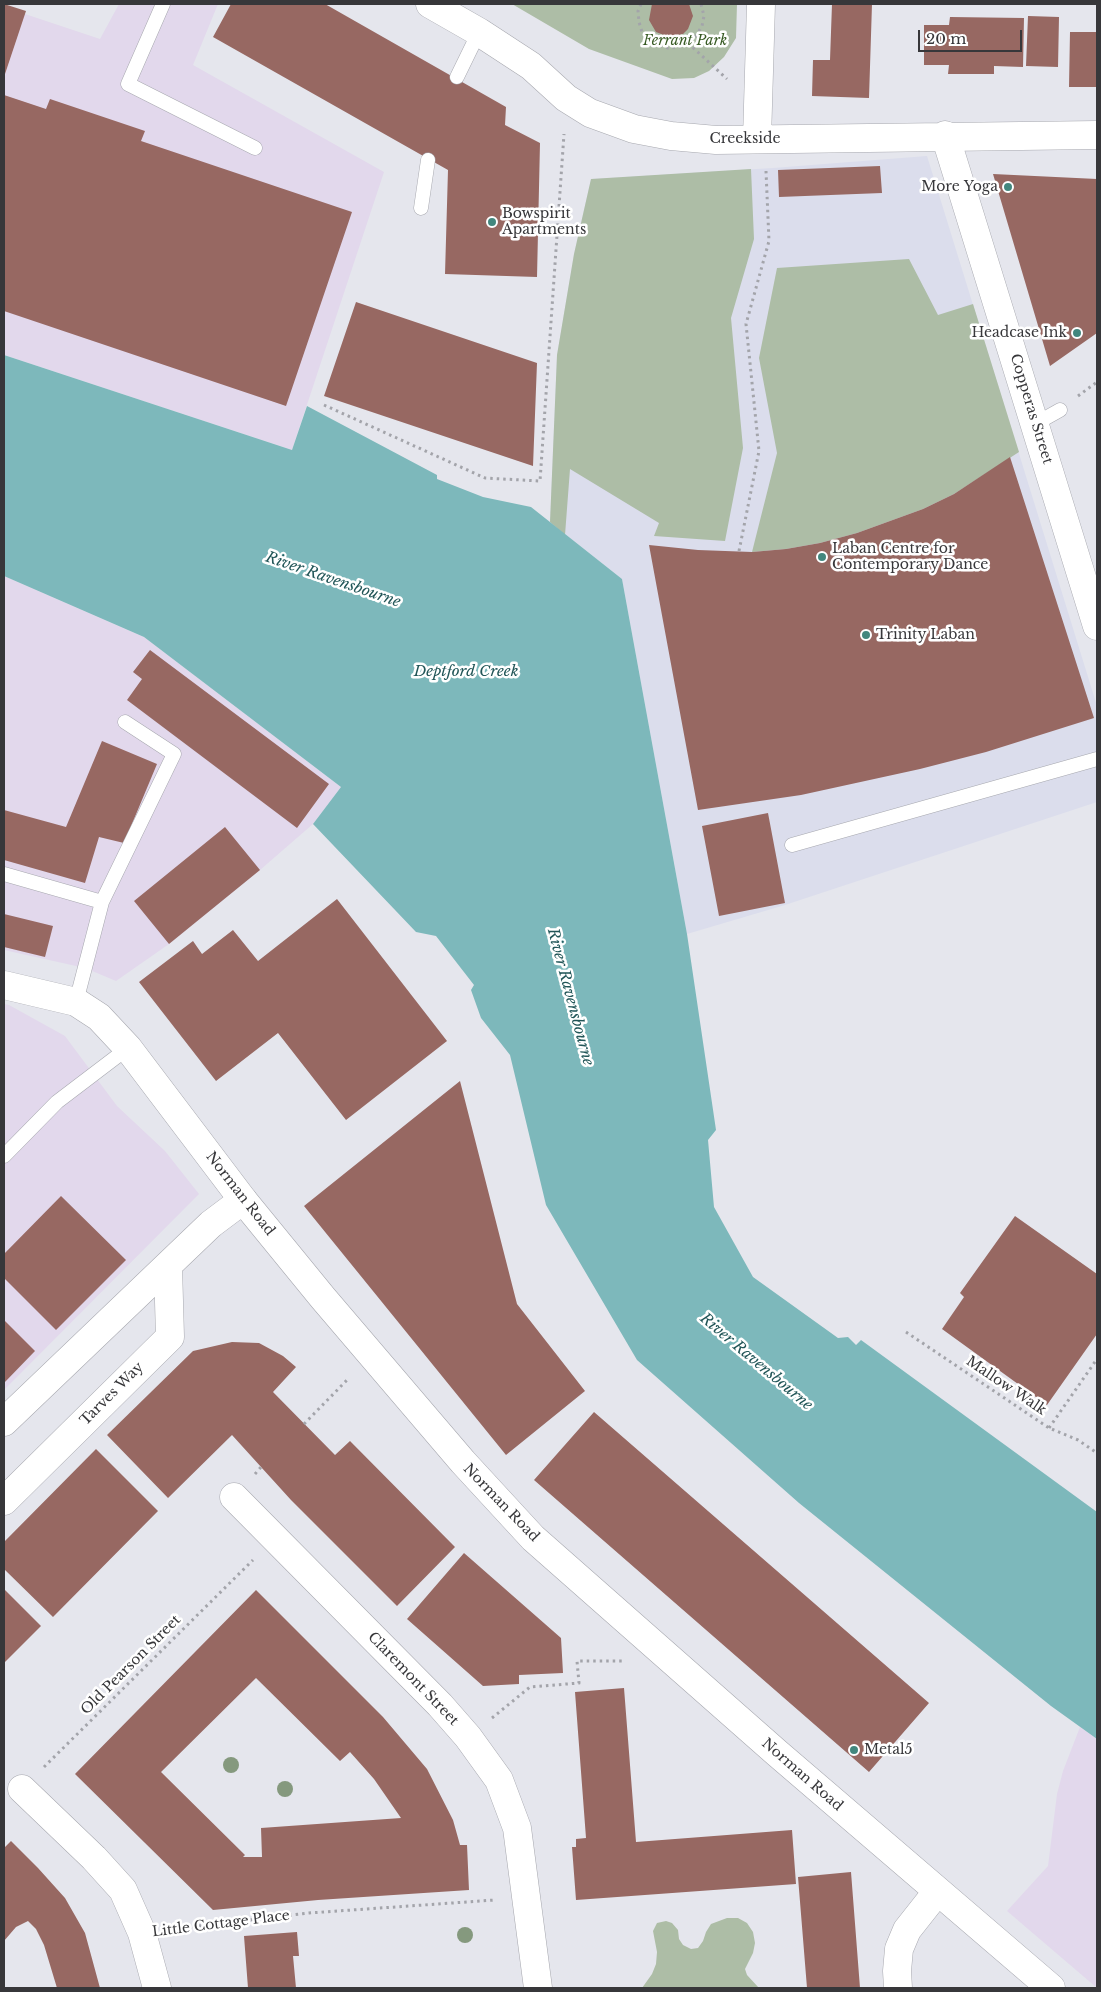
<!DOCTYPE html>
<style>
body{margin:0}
#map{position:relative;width:1101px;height:1992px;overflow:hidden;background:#e5e6ed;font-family:"Libre Baskerville",serif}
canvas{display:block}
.frame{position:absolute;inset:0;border:5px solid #37373a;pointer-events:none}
.scale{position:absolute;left:918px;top:30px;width:104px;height:22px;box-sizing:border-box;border:2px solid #37373a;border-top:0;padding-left:6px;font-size:15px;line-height:18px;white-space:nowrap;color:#37373a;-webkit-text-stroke:4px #fff;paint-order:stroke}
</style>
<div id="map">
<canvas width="1101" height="1992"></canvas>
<div class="frame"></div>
<div class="scale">20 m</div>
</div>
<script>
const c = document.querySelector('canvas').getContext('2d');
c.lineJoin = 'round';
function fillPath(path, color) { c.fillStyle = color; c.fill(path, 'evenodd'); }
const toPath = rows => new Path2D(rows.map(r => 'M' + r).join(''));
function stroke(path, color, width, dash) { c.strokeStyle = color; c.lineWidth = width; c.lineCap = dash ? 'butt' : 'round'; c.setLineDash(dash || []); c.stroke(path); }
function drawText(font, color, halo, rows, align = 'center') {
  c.font = font + ' "Libre Baskerville",serif'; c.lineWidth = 5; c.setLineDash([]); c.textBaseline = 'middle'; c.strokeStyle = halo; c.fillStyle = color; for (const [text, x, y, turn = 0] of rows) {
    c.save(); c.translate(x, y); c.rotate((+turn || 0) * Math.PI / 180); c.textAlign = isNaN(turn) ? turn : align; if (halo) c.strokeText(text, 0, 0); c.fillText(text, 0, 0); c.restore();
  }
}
fillPath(toPath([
 [927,156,1097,706,1097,802,785,905,687,934,622,579,550,522,557,355,574,254,591,179,773,168]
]), '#dbddec');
fillPath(toPath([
 [119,4,218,4,193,65,384,172,292,450,4,355,4,7,100,39],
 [4,576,144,637,341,787,313,824,260,870,169,944,116,981,85,968,4,950],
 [4,1004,9,1005,65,1036,117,1106,165,1151,199,1194,4,1390],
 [1080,1727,1097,1739,1097,1988,1007,1911,1048,1866,1057,1794,1063,1771]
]), '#e2d8ec');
fillPath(toPath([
 [512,4,737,4,736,38,724,57,709,71,694,78,672,79,589,49],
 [751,169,754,239,731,318,743,448,725,541,654,536,659,523,570,469,565,535,550,522,557,355,574,254,591,179],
 [909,259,938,315,973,304,1019,452,954,494,923,509,857,533,820,543,786,549,752,552,777,453,759,358,777,268],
 [727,1918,738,1918,747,1923,753,1932,755,1943,753,1953,745,1969,747,1975,759,1988,642,1988,652,1974,656,1964,657,1952,653,1931,657,1923,666,1921,672,1923,678,1930,679,1939,683,1945,691,1949,698,1948,703,1941,706,1932,711,1924]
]), '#adbda6');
fillPath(toPath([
 [4,355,292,450,307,406,437,475,437,479,483,497,531,507,622,579,687,934,716,1130,708,1140,714,1207,753,1277,838,1338,848,1337,856,1345,861,1340,1097,1512,1097,1739,1051,1706,799,1503,637,1360,546,1205,510,1055,481,1018,471,990,474,985,436,936,416,932,313,824,341,787,144,637,4,576]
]), '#7db8bb');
fillPath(toPath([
 [4,4,26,11,4,77],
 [231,4,325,4,506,107,505,125,540,143,537,277,445,274,448,170,213,37],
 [652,4,689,4,693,16,688,29,683,34,669,37,656,32,649,20],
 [832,4,872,4,869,98,812,96,813,60,830,60],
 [1028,16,1059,17,1058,67,1026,66],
 [950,17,1024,18,1023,67,994,66,994,74,948,74,949,65,924,65,924,25,949,25],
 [1070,32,1097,32,1097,87,1069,87],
 [4,95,46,109,50,99,145,131,141,141,352,212,286,406,4,311],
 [880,166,882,193,779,197,778,170],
 [993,174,1097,179,1097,333,1050,366],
 [356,302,537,363,533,466,324,396],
 [1010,457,1094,718,986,752,920,769,801,795,698,810,649,545,698,550,752,552,786,549,820,543,857,533,923,509,954,494],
 [150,650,329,784,297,828,127,700,142,679,133,672],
 [102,741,157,764,124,843,99,837,85,883,4,860,4,810,66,827],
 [768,813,785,903,719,916,702,826],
 [225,827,260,870,169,944,134,901],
 [337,899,447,1041,346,1120,278,1033,216,1081,139,982,193,941,202,954,233,930,258,961],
 [4,914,53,926,45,957,4,947],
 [460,1081,517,1304,585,1391,506,1455,304,1206],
 [61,1196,126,1260,56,1330,4,1278,4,1254],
 [1015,1216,1097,1274,1097,1334,1047,1405,942,1329,964,1297,960,1293],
 [4,1320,35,1351,4,1383],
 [232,1342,259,1343,283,1356,296,1367,273,1392,335,1455,350,1441,455,1547,397,1606,291,1500,232,1435,168,1498,107,1435,193,1351],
 [594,1412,929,1703,869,1772,534,1480],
 [96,1449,158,1511,53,1617,4,1569,4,1542],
 [464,1553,561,1638,563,1673,519,1675,519,1684,483,1686,407,1619],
 [4,1589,41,1626,4,1663],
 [256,1590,383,1717,427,1769,453,1820,460,1845,467,1845,469,1890,318,1900,213,1910,75,1774],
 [256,1678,340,1761,350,1752,374,1779,401,1818,261,1828,262,1857,243,1857,245,1855,161,1772],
 [624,1688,636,1842,792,1830,796,1884,576,1900,572,1847,576,1847,576,1839,586,1838,575,1692],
 [11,1841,38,1868,65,1898,85,1933,100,1988,57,1988,44,1945,36,1929,28,1921,16,1927,4,1941,4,1848],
 [851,1872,860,1988,807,1988,798,1877],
 [297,1932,299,1956,293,1956,296,1988,248,1988,244,1936]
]), '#976862');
const service = toPath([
 [163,4,128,84,255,148],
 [457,77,479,32],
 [421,208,428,160],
 [1035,424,1060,410],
 [792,845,1097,759],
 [4,874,102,902,76,1002],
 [102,902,174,754,125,722],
 [4,1156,57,1102,128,1048]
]);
const minor = toPath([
 [430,4,479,32,531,66,566,98,590,113,634,129,671,136,716,140,1097,135],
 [945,135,1097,626],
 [757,139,761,4],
 [4,1422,211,1224,243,1200],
 [234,1497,440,1705,468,1737,499,1780,517,1828,538,1988],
 [4,1501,170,1337,168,1266],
 [22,1789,94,1858,123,1890,142,1933,157,1988],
 [898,1988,897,1971,899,1949,907,1930,937,1892]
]);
const secondary = toPath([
 [4,985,76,1002,99,1017,128,1048,243,1200,323,1298,463,1462,533,1538,777,1753,1051,1988]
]);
stroke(service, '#a7a8af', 15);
stroke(minor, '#a7a8af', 29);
stroke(secondary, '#a7a8af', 29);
stroke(toPath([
 [641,4,638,11,639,22,642,32,649,40,658,45,668,48,679,47,688,43,696,36,702,26,704,16,701,4],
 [688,43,727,79],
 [1078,396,1097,382],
 [324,405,485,478,540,481,564,134],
 [739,551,759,451,746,324,769,241,766,171],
 [906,1332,1049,1428,1078,1440,1097,1453],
 [304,1424,348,1379],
 [1049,1428,1097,1359],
 [255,1474,261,1467],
 [492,1718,530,1687,579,1683,577,1661,624,1661],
 [44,1767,253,1560],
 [173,1929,309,1913,495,1900]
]), '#a3a4aa', 3, [2.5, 4]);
stroke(service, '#fff', 14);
stroke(minor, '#fff', 28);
stroke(secondary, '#fff', 28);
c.fillStyle = '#85997e';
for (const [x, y] of [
 [231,1765],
 [285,1789],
 [465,1935]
]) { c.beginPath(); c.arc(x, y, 8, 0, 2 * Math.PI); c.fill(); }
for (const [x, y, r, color] of [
 [1008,187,5,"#42877e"],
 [492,222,5,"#42877e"],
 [1077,333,5,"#42877e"],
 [822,557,5,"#42877e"],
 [866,635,5,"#42877e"],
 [854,1750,5,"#42877e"]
]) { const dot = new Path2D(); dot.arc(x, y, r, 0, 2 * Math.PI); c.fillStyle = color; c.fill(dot); stroke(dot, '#fff', 2); }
drawText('italic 14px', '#375a23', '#fff', [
 ["Ferrant Park",685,41]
]);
drawText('14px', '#37373a', '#fff', [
 ["Creekside",745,139],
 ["Copperas Street",1031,409,73],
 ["Norman Road",240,1194,52],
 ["Mallow Walk",1006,1386,34],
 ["Tarves Way",112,1394,-45],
 ["Norman Road",501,1503,46],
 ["Old Pearson Street",131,1665,-45],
 ["Claremont Street",413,1679,46],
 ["Norman Road",802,1775,41],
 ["Little Cottage Place",221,1924,-7]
]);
drawText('14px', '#37373a', '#fff', [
 ["More Yoga",998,187,"right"],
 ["Bowspirit",502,214],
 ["Apartments",502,230],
 ["Headcase Ink",1067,333,"right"],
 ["Laban Centre for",832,549],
 ["Contemporary Dance",832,565],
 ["Trinity Laban",876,635],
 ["Metal5",864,1750]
], 'left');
drawText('italic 15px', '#225658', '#fff', [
 ["River Ravensbourne",333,580,19],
 ["Deptford Creek",466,672],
 ["River Ravensbourne",570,997,75],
 ["River Ravensbourne",756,1362,40]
]);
</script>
